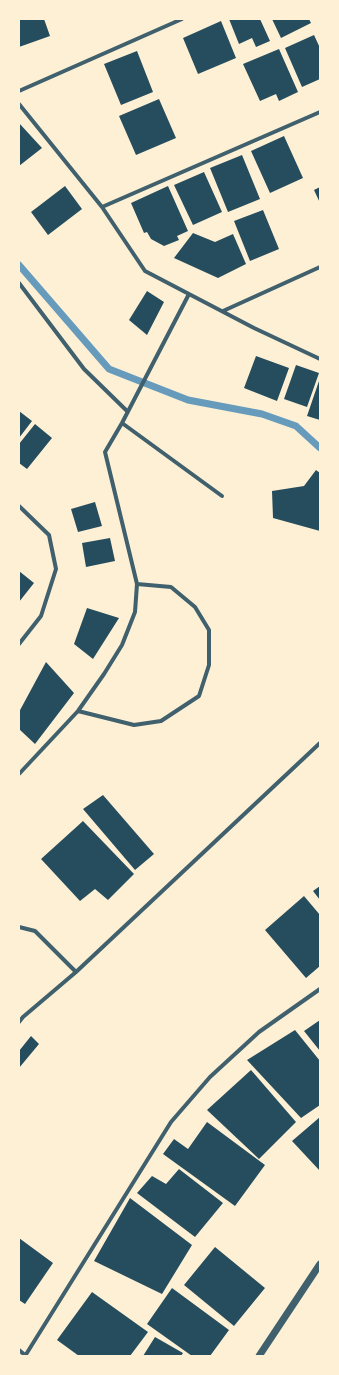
<!DOCTYPE html>
<style>
body{margin:0}
#map{position:relative;width:339px;height:1375px;overflow:hidden;background:#fdf0d5;font-family:"PT Sans",sans-serif}
canvas{display:block}
.frame{position:absolute;inset:0;border:20px solid #fdf0d5;pointer-events:none}
</style>
<div id="map">
<canvas width="339" height="1375"></canvas>
<div class="frame"></div>
</div>
<script>
const c = document.querySelector('canvas').getContext('2d');
c.lineJoin = 'round';
const toPath = rows => new Path2D(rows.map(r => 'M' + r).join(''));
function stroke(path, color, width, dash) { c.strokeStyle = color; c.lineWidth = width; c.lineCap = dash ? 'butt' : 'round'; c.setLineDash(dash || []); c.stroke(path); }
function fillPath(path, color) { c.fillStyle = color; c.fill(path, 'evenodd'); }
stroke(toPath([
 [19,265,109,369,188,400,262,414,296,426,320,448]
]), '#669bbc', 7);
fillPath(toPath([
 [19,19,44,19,50,36,19,47],
 [229,19,260,19,270,41,256,47,252,38,239,44],
 [272,19,309,19,311,23,281,38],
 [221,21,236,58,198,74,183,38],
 [314,35,320,48,320,79,302,87,285,48],
 [279,49,298,92,279,101,276,94,260,101,243,64],
 [137,51,153,92,121,105,104,64],
 [159,99,176,138,136,155,119,116],
 [19,123,42,148,19,166],
 [284,136,303,178,270,193,251,151],
 [242,155,260,199,228,212,210,168],
 [204,172,222,212,193,225,174,185],
 [65,186,82,209,48,235,31,212],
 [168,186,188,231,177,236,179,240,164,246,151,239,147,232,144,233,131,203],
 [320,187,320,203,314,190],
 [263,210,279,249,250,261,234,221],
 [193,233,215,242,233,234,246,264,218,278,174,258],
 [147,291,164,302,147,335,129,320],
 [256,356,289,368,277,401,244,388],
 [296,365,319,373,307,407,284,399],
 [320,378,320,420,307,416],
 [19,411,32,421,19,438],
 [35,424,52,438,27,469,19,463,19,444],
 [316,470,320,473,320,531,273,518,272,491,304,486],
 [95,502,102,526,78,532,71,509],
 [110,538,115,561,86,567,82,543],
 [19,571,34,583,19,602],
 [87,608,119,618,93,659,74,644],
 [46,662,74,693,35,744,19,729,19,712],
 [103,795,154,854,135,870,83,809],
 [83,821,134,874,108,900,95,889,80,901,41,859],
 [320,886,320,900,313,891],
 [304,896,320,915,320,966,306,978,265,930],
 [320,1020,320,1051,304,1031],
 [295,1030,320,1061,320,1105,301,1118,247,1060],
 [31,1036,39,1044,19,1068,19,1051],
 [251,1070,296,1122,259,1159,207,1110],
 [320,1117,320,1171,292,1141],
 [207,1122,265,1165,235,1206,163,1154,174,1139,188,1149],
 [179,1169,223,1203,195,1237,137,1193,152,1176,166,1184],
 [130,1198,192,1245,162,1294,94,1261],
 [19,1238,53,1263,25,1304,19,1300],
 [215,1247,265,1288,234,1326,184,1285],
 [172,1288,229,1330,210,1356,192,1356,147,1324],
 [92,1292,148,1332,130,1356,79,1356,57,1340],
 [155,1337,183,1353,181,1356,143,1356]
]), '#264d5e');
stroke(toPath([
 [19,91,182,19],
 [19,104,102,207,145,271,254,328,320,359],
 [102,207,320,112],
 [19,283,84,369,127,411],
 [223,311,320,267],
 [122,423,222,496],
 [19,506,49,535,56,569,41,616,19,644],
 [78,711,134,725,161,721,199,696,209,665,209,630,195,607,171,587,137,584],
 [19,774,78,711,104,674,122,645,135,612,137,584,105,452,122,423,189,294],
 [19,927,35,931,76,972],
 [19,1022,23,1017,76,972,320,743],
 [19,1350,26,1356],
 [25,1356,171,1122,210,1077,259,1032,320,989]
]), '#3f606c', 4);
stroke(toPath([
 [259,1356,320,1264]
]), '#3f606c', 7);
</script>
